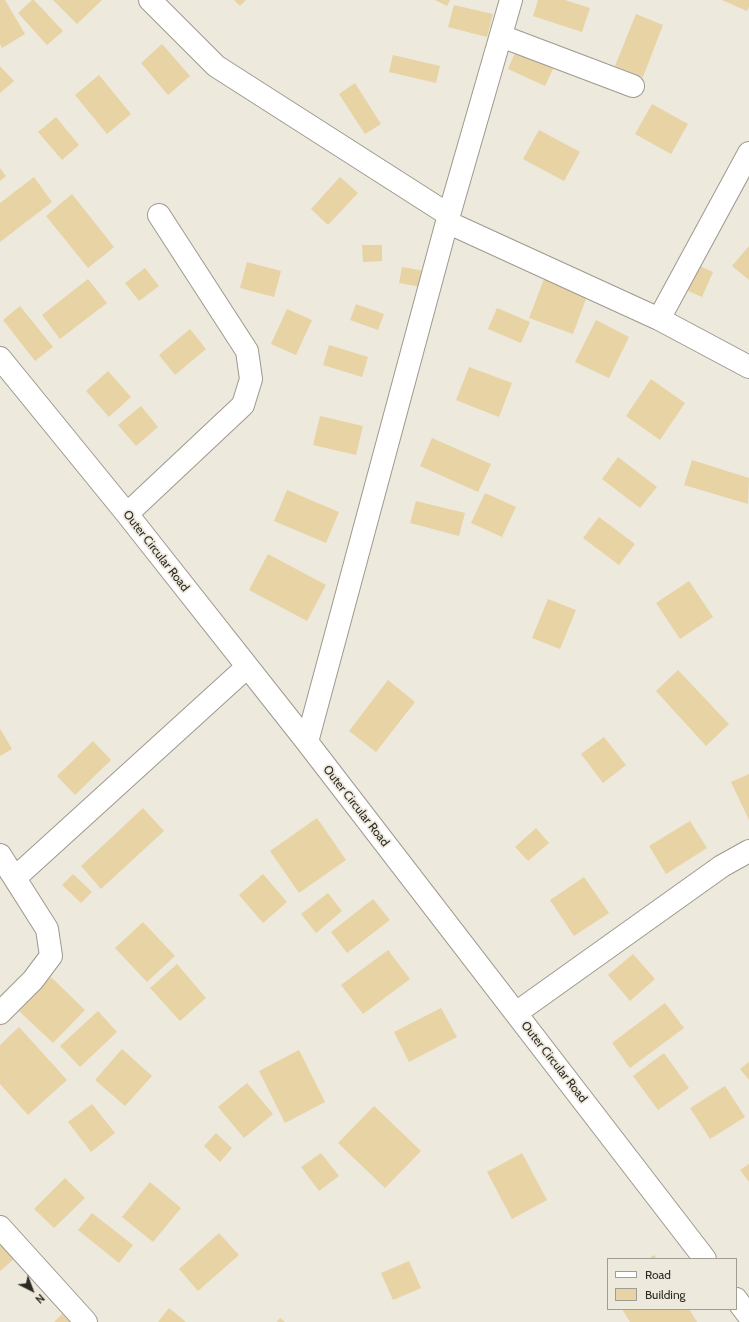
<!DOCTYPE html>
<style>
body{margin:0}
#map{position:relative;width:749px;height:1322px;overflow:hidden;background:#eee9dd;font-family:Cabin,sans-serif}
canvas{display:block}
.legend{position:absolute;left:607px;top:1258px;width:130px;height:52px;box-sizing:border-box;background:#eee9dd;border:1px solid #a09d93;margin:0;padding:5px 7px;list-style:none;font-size:12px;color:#2c2a25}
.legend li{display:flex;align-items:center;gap:8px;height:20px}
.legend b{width:20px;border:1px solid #a09d93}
.north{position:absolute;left:12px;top:1270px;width:40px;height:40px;-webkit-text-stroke:3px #eee9dd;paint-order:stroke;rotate:138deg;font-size:11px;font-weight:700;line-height:16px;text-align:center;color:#2c2a25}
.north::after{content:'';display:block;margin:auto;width:14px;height:18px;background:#2c2a25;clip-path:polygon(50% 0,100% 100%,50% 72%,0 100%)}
</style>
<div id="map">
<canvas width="749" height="1322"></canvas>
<ul class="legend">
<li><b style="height:5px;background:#fff"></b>Road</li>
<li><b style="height:11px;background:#e7d3a4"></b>Building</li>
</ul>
<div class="north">N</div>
</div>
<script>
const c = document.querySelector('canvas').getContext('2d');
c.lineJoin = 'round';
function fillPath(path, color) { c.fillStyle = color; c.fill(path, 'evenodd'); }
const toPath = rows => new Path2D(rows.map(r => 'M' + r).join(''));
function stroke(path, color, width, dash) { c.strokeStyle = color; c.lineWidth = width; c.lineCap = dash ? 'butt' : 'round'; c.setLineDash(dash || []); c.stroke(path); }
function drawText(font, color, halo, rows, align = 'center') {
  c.font = font + ' Cabin,sans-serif'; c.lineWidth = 3.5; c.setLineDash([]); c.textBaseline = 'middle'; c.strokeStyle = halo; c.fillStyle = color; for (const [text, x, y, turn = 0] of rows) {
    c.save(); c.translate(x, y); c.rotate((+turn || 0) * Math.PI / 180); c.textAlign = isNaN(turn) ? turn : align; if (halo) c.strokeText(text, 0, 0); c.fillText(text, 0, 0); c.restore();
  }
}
fillPath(toPath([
 [0,0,5,0,25,34,2,48,0,44],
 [32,0,34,0,63,31,47,45,18,13],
 [53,0,102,0,77,24],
 [234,0,246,0,240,6],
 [435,0,450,0,447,6],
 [538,0,565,0,590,8,582,32,533,16],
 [722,0,749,0,749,7,747,11],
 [454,5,493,14,487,37,448,27],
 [636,14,663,25,643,77,615,66],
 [162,44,190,76,168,95,141,63],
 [517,48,555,65,545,86,508,69],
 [393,55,440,66,436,83,389,72],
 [0,66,14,81,0,93],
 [99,75,131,114,107,134,75,95],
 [355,83,381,124,365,134,339,94],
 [652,104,688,124,671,154,635,134],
 [56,117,79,145,62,160,38,132],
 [539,130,580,152,564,181,523,159],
 [0,168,6,176,0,181],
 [34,177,52,202,0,242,0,203],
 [340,177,358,193,328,225,311,209],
 [72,194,114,247,88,268,46,216],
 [362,245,382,245,382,261,363,262],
 [749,246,749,280,732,266],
 [247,262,281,271,274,297,240,288],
 [697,265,713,272,702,297,686,290],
 [402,267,425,271,422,287,399,283],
 [145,268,159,286,139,301,125,283],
 [88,279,107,303,60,339,42,315],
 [544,279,587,296,573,334,529,318],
 [356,304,384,314,378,330,350,320],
 [20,306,53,347,35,361,3,320],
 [497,308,530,322,521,343,488,329],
 [287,309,312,320,296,355,271,344],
 [596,320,629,337,609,378,575,362],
 [190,329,206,349,175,375,159,355],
 [329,345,368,357,362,377,323,365],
 [469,367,512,383,499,417,456,400],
 [108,371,131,397,109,417,86,391],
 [651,379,685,403,660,440,626,416],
 [141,406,158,427,136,446,118,425],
 [320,416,363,426,356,455,313,445],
 [432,438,491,464,478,492,420,466],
 [618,457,657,487,640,508,602,479],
 [692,460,749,478,748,504,684,485],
 [287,490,339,512,326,543,274,521],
 [485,493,516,507,502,537,471,523],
 [416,501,465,513,459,536,410,523],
 [599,517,635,544,619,565,583,538],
 [268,554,326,585,307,621,249,590],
 [689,581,713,617,680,639,656,603],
 [548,599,576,610,560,649,532,638],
 [678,670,729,724,706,746,656,691],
 [388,680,415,702,376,752,349,731],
 [0,729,12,749,0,756],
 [604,737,626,765,603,783,581,754],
 [93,741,111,760,75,795,57,776],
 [749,774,749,820,731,782],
 [143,808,164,831,101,889,81,866],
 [317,818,346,860,299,893,270,851],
 [690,821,707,848,666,874,649,846],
 [536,828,549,843,528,861,515,847],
 [73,874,92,892,81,903,62,885],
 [263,874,287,902,263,923,239,895],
 [584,877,609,913,574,936,550,900],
 [328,893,342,911,316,933,301,914],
 [373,899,390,920,347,953,331,932],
 [143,922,175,956,147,982,115,948],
 [388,950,410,979,363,1014,341,985],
 [633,954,655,979,630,1001,608,975],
 [177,964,206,998,180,1021,150,988],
 [51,977,85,1010,53,1043,19,1011],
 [665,1003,684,1028,630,1068,612,1043],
 [441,1008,457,1037,409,1062,394,1032],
 [98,1011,117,1032,80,1067,60,1046],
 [19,1027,67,1080,28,1115,0,1084,0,1045],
 [122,1049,152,1076,125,1106,95,1080],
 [299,1050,325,1102,285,1123,259,1071],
 [664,1053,689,1088,658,1110,633,1076],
 [749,1062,749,1080,740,1069],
 [247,1083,273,1114,244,1138,218,1107],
 [725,1086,745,1117,710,1139,690,1108],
 [92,1104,115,1133,91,1152,68,1122],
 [374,1106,421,1151,385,1188,338,1143],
 [216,1133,232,1148,220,1162,204,1146],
 [321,1153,339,1176,319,1191,301,1167],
 [522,1153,547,1200,512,1219,487,1172],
 [749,1164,749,1182,740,1170],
 [65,1178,85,1198,54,1228,34,1209],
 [150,1182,181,1208,153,1242,122,1217],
 [92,1213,133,1245,119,1263,78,1230],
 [219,1233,239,1255,198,1291,179,1269],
 [0,1243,14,1259,0,1271],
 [654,1255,657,1259,648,1259],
 [409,1261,421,1288,393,1300,381,1273],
 [169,1308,186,1322,158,1322],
 [622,1309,689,1309,697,1322,630,1322],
 [62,1314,70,1322,54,1322],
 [280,1318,285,1322,277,1322]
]), '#e7d3a4');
const minor = toPath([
 [150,0,216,66,449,215],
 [501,36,633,86],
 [447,222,659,319,749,367],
 [659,319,749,153],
 [0,358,127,514,307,742,705,1259],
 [127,514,243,405,251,379,247,351,159,215],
 [307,742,447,222,511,0],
 [0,855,47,929,51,956,33,980,0,1013],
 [16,877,247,667],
 [516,1013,722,866,749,851],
 [0,1227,86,1322],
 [736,1299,749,1316]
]);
stroke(minor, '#9e998e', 24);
stroke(minor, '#fff', 22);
drawText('12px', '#2c2a25', '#eee9dd', [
 ["Outer Circular Road",156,551,52],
 ["Outer Circular Road",356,806,52],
 ["Outer Circular Road",554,1062,52]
]);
</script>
